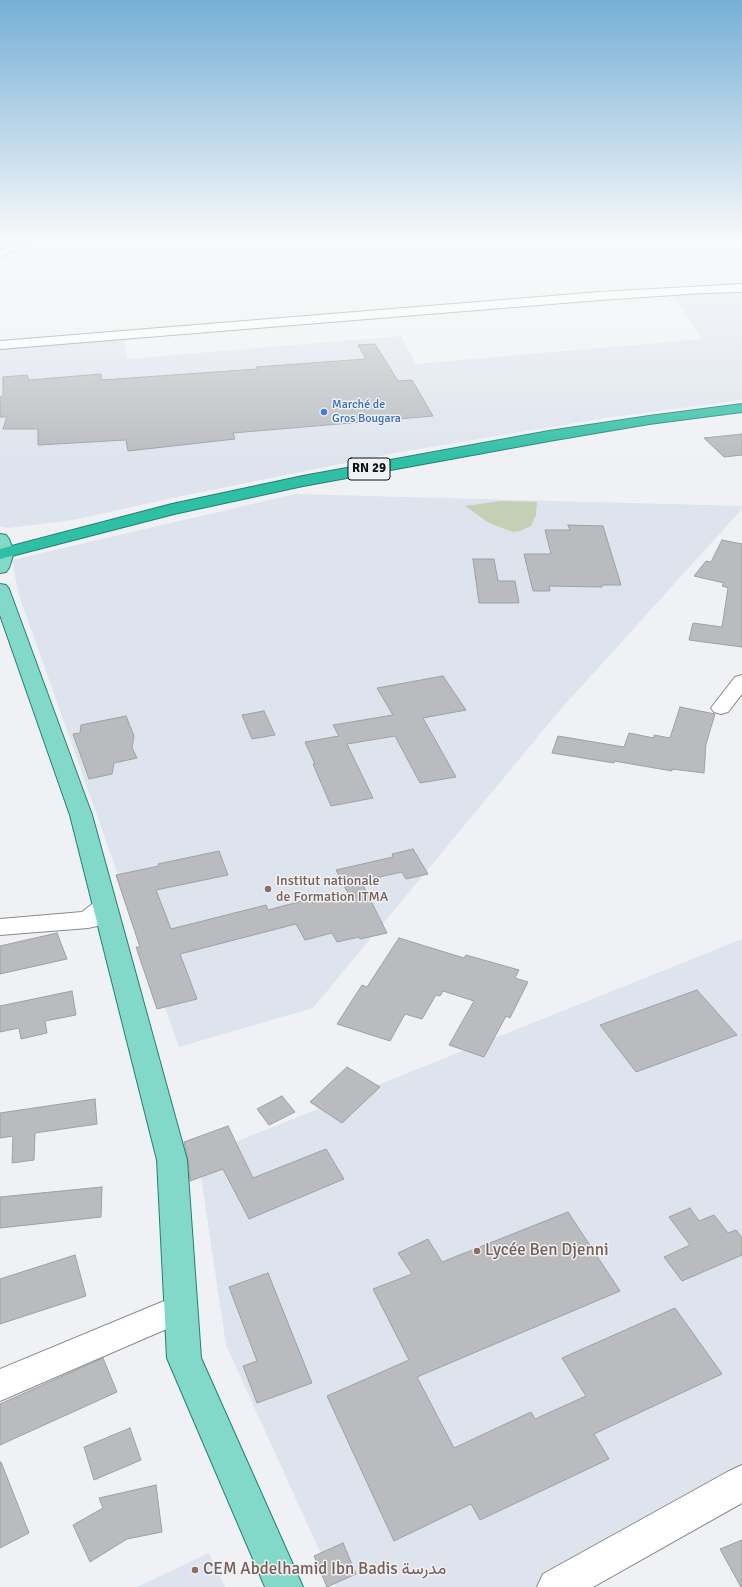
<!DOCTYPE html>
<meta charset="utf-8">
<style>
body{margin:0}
canvas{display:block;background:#eff1f4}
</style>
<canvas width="742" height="1587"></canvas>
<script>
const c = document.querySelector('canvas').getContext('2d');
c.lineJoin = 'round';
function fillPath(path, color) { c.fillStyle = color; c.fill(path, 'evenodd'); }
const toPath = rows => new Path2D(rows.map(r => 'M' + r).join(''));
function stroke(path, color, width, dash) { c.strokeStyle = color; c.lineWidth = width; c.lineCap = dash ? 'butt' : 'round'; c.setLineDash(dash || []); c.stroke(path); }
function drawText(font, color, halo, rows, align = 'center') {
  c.font = font + ' Signika,Vazirmatn,sans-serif'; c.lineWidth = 3; c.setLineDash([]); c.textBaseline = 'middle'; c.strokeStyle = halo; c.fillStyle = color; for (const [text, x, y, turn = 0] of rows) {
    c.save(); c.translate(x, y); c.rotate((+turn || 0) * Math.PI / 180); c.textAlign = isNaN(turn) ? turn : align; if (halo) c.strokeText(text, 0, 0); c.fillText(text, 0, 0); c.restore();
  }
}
fillPath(toPath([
 [742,288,742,400,605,418,395,453,182,496,73,520,8,528,0,526,0,345,124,335,127,359,401,336,416,364,702,339,670,291],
 [295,494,742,506,742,509,560,710,313,1008,179,1047,18,592,12,560],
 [742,939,742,1483,556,1587,336,1587,226,1345,198,1157],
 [209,1553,225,1587,137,1587]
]), '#dee4ee');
fillPath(toPath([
 [501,501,537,502,536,515,531,526,520,531,513,532,489,523,465,506]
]), '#c4d0b3');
const building = toPath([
 [375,344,398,381,412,380,433,416,233,433,235,439,128,451,126,440,38,445,38,429,3,429,7,417,0,417,0,397,3,396,3,377,27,375,29,380,101,374,102,380,257,369,256,367,366,359,358,345,375,344],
 [742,434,742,455,724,457,704,438,742,434],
 [568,525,603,526,621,585,602,585,602,587,549,586,550,591,533,591,524,554,551,554,545,530,570,530,568,525],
 [722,540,742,544,742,647,689,640,693,623,722,627,728,588,722,586,724,583,694,576,706,561,711,562,722,540],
 [473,559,494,559,498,581,515,581,519,603,479,603,473,559],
 [443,676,466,710,423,718,456,777,420,783,395,736,347,744,373,798,331,806,313,764,315,764,305,742,339,736,333,725,393,715,377,688,443,676],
 [680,707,715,714,706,744,704,773,672,769,672,771,614,761,614,763,552,753,558,736,624,747,629,733,654,738,654,735,670,738,680,707],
 [264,711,275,735,252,739,242,715,264,711],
 [126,716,134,736,132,748,137,758,114,763,112,774,89,779,73,734,80,733,81,725,126,716],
 [413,849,428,874,406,879,402,872,361,881,387,933,360,939,359,937,337,942,332,933,305,940,296,924,180,954,197,999,157,1009,136,947,140,947,116,875,159,866,158,864,219,851,228,875,156,890,171,929,266,905,268,910,310,899,313,903,349,895,336,870,393,857,392,854,413,849],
 [57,933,67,959,0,974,0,946,57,933],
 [399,938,464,958,466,955,519,970,515,978,528,982,510,1018,506,1016,484,1057,449,1045,474,1001,443,991,440,996,436,995,422,1019,405,1014,390,1041,337,1024,362,985,367,987,399,938],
 [697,990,737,1035,636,1072,600,1025,697,990],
 [72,991,76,1015,45,1021,47,1033,21,1039,19,1028,0,1032,0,1006,72,991],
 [347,1067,380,1087,342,1123,310,1102,347,1067],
 [282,1096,295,1112,269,1125,257,1109,282,1096],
 [95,1099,97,1124,35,1133,34,1160,12,1163,13,1136,0,1138,0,1113,95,1099],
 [228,1126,253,1178,326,1149,344,1179,249,1219,223,1169,190,1181,188,1160,184,1142,228,1126],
 [102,1187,101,1217,0,1228,0,1197,102,1187],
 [690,1208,699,1221,714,1215,728,1233,736,1230,742,1238,742,1255,682,1281,664,1257,690,1245,669,1217,690,1208],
 [568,1212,620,1291,417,1377,454,1448,531,1412,535,1419,586,1396,562,1358,675,1308,722,1374,594,1434,609,1459,480,1520,471,1504,394,1541,327,1396,409,1360,373,1289,412,1274,398,1253,428,1239,442,1262,568,1212],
 [75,1255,86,1296,0,1324,0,1279,75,1255],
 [268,1273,312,1383,257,1403,243,1366,257,1361,229,1287,268,1273],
 [103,1358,117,1392,0,1445,0,1404,103,1358],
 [130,1428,141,1460,94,1480,84,1447,130,1428],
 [0,1462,1,1462,29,1533,0,1548,0,1462],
 [156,1485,162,1532,127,1539,90,1562,73,1525,103,1508,99,1498,156,1485],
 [742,1540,742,1587,741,1587,720,1549,742,1540],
 [343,1543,356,1574,327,1587,314,1556,343,1543]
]);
fillPath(building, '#b9bbbe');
stroke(building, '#9ea0a3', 1);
const minor = toPath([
 [19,240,32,240,30,242,0,258,0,250,19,240],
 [742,284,742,292,703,293,600,300,0,349,0,341,600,292,742,284],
 [742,675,742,694,728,712,721,714,714,712,711,708,714,704,735,677,742,675],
 [105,899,114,901,117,907,114,913,97,926,88,928,0,935,0,919,82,912,96,901,105,899],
 [181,1294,192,1298,197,1308,192,1318,0,1401,0,1369,181,1294],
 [742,1465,742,1503,593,1587,537,1587,543,1574,729,1471,742,1465]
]);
const major = toPath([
 [0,534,6,535,9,539,14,552,9,568,6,572,0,573,0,534],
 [0,584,6,585,9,589,92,815,187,1160,201,1358,303,1587,265,1587,167,1358,157,1160,70,815,0,615,0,584]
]);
const highway = toPath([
 [742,404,742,412,649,424,549,441,303,486,174,514,0,559,0,549,172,504,303,476,549,431,649,416,742,404]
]);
stroke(minor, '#888a8c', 2);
stroke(major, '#238171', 2);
stroke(highway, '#238171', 2);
fillPath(minor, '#fff');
fillPath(major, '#82d9c9');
fillPath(highway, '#2ebfa5');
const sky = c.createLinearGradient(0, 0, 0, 462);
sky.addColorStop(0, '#76afd6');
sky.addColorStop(0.52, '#f8f9fa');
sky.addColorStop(1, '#f8f9fa00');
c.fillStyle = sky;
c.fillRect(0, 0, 742, 462);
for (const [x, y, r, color] of [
 [324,412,4,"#3f7fe0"],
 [268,889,4,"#8d6e63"],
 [477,1251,4,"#8d6e63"],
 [195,1570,4,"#8d6e63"]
]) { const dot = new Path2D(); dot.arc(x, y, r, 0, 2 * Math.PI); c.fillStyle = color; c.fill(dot); stroke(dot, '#eff1f4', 1.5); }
drawText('12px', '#366cbe', '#eff1f4', [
 ["Marché de",332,405],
 ["Gros Bougara",332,419]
], 'left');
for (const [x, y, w] of [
 [369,469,42]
]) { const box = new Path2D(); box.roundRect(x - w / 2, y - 11, w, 22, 3); c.fillStyle = '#eff1f4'; c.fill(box); stroke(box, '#0e0f10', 1); }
drawText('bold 13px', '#0e0f10', null, [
 ["RN 29",369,469]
]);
drawText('14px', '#785e54', '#eff1f4', [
 ["Institut nationale",276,881],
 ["de Formation ITMA",276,897]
], 'left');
drawText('17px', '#785e54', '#eff1f4', [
 ["Lycée Ben Djenni",485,1251],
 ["CEM Abdelhamid Ibn Badis مدرسة",203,1570]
], 'left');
</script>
